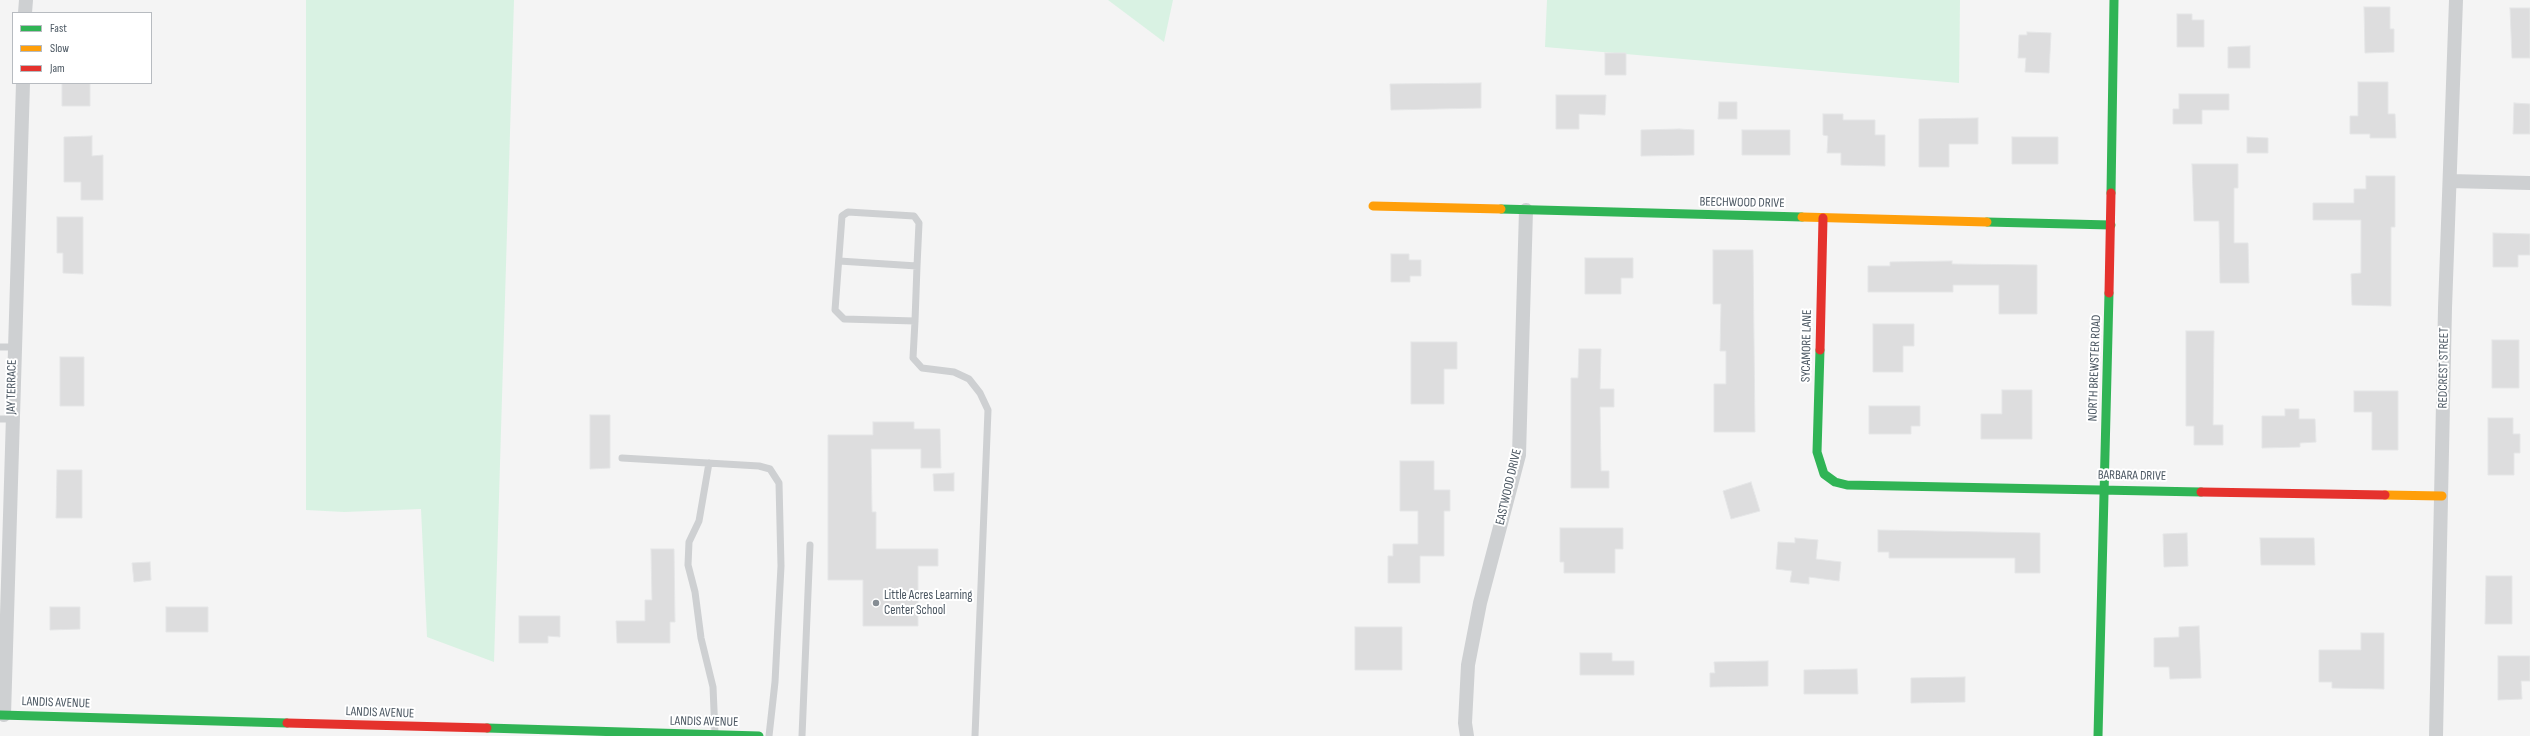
<!DOCTYPE html>
<style>
body{margin:0}
#map{position:relative;width:2530px;height:736px;overflow:hidden;background:#f4f4f4;font-family:"Sofia Sans Condensed",sans-serif}
canvas{display:block}
.legend{position:absolute;left:12px;top:12px;width:140px;height:72px;box-sizing:border-box;background:#fff;border:1px solid #b7bbc0;margin:0;padding:5px 7px;list-style:none;font-size:12px;color:#4a5661}
.legend li{display:flex;align-items:center;gap:8px;height:20px}
.legend b{width:20px;border:1px solid #b7bbc0}
</style>
<div id="map">
<canvas width="2530" height="736"></canvas>
<ul class="legend">
<li><b style="height:5px;background:#30b455"></b>Fast</li>
<li><b style="height:5px;background:#ff9f0a"></b>Slow</li>
<li><b style="height:5px;background:#e5322d"></b>Jam</li>
</ul>
</div>
<script>
const c = document.querySelector('canvas').getContext('2d');
c.lineJoin = 'round';
function fillPath(path, color) { c.fillStyle = color; c.fill(path, 'evenodd'); }
const toPath = rows => new Path2D(rows.map(r => 'M' + r).join(''));
function stroke(path, color, width, dash) { c.strokeStyle = color; c.lineWidth = width; c.lineCap = dash ? 'butt' : 'round'; c.setLineDash(dash || []); c.stroke(path); }
function drawText(font, color, halo, rows, align = 'center') {
  c.font = font + ' "Sofia Sans Condensed",sans-serif'; c.lineWidth = 4; c.setLineDash([]); c.textBaseline = 'middle'; c.strokeStyle = halo; c.fillStyle = color; for (const [text, x, y, turn = 0] of rows) {
    c.save(); c.translate(x, y); c.rotate((+turn || 0) * Math.PI / 180); c.textAlign = isNaN(turn) ? turn : align; if (halo) c.strokeText(text, 0, 0); c.fillText(text, 0, 0); c.restore();
  }
}
fillPath(toPath([
 [306,0,514,0,494,662,427,637,421,509,344,512,306,510],
 [1108,0,1173,0,1164,42],
 [1547,0,1960,0,1959,83,1545,47]
]), '#d9f2e3');
const building = toPath([
 [2364,7,2390,7,2390,29,2394,29,2394,52,2365,53,2364,7],
 [2510,8,2530,8,2530,58,2512,58,2510,8],
 [2177,14,2192,14,2192,20,2204,20,2204,47,2177,47,2177,14],
 [2027,32,2051,33,2049,73,2025,72,2026,58,2018,58,2019,35,2027,35,2027,32],
 [2250,46,2250,68,2228,68,2228,47,2250,46],
 [1605,53,1626,53,1626,75,1605,75,1605,53],
 [2358,82,2388,82,2388,114,2395,114,2396,138,2370,138,2370,134,2350,134,2350,116,2358,116,2358,82],
 [62,83,90,83,90,106,62,106,62,83],
 [1481,83,1481,108,1391,110,1390,84,1481,83],
 [2179,94,2229,94,2229,110,2202,110,2202,124,2173,124,2173,109,2179,109,2179,94],
 [1556,95,1606,95,1605,115,1579,114,1579,129,1556,129,1556,95],
 [1719,102,1737,102,1737,119,1718,119,1719,102],
 [2514,103,2530,104,2530,134,2513,134,2514,103],
 [1823,114,1843,114,1843,120,1875,120,1875,135,1885,135,1885,166,1841,165,1841,153,1827,153,1828,136,1823,135,1823,114],
 [1978,118,1978,144,1949,144,1949,167,1919,167,1919,119,1978,118],
 [1679,129,1694,130,1694,155,1641,156,1641,130,1679,129],
 [1742,130,1790,130,1790,155,1742,155,1742,130],
 [92,136,92,156,103,155,103,200,81,200,81,182,64,182,64,137,92,136],
 [2012,137,2058,137,2058,164,2012,164,2012,137],
 [2247,137,2268,138,2268,153,2247,153,2247,137],
 [2192,164,2238,164,2238,188,2234,188,2234,243,2248,243,2249,283,2220,283,2219,221,2194,221,2192,164],
 [2366,176,2395,176,2395,227,2391,227,2391,306,2352,305,2351,274,2361,273,2361,220,2313,220,2313,203,2354,203,2354,189,2366,189,2366,176],
 [57,217,83,217,83,274,63,273,63,253,57,253,57,217],
 [2493,233,2530,234,2530,255,2518,255,2518,267,2493,267,2493,233],
 [1713,250,1753,250,1755,432,1714,432,1714,384,1726,384,1726,351,1720,351,1721,304,1713,304,1713,250],
 [1391,254,1409,254,1409,260,1421,260,1421,276,1410,276,1410,282,1391,282,1391,254],
 [1585,258,1633,258,1633,278,1621,278,1621,294,1585,294,1585,258],
 [1952,261,1952,264,2037,265,2037,314,1999,314,1999,285,1953,285,1953,292,1868,292,1868,266,1890,266,1890,262,1952,261],
 [1873,324,1914,324,1914,346,1903,346,1903,372,1873,372,1873,324],
 [2186,331,2214,331,2213,425,2223,425,2223,445,2194,445,2194,426,2186,426,2186,331],
 [2492,340,2519,340,2519,388,2492,388,2492,340],
 [1411,342,1457,342,1457,369,1444,369,1444,404,1411,404,1411,342],
 [1579,349,1601,349,1600,389,1614,389,1614,407,1600,407,1601,471,1609,471,1609,488,1571,488,1571,378,1578,378,1579,349],
 [60,357,84,357,84,406,60,406,60,357],
 [2002,390,2032,390,2032,439,1981,439,1981,414,2002,414,2002,390],
 [2354,391,2398,391,2398,450,2372,450,2372,412,2354,412,2354,391],
 [1869,406,1920,406,1920,426,1911,426,1911,434,1869,434,1869,406],
 [2285,409,2299,409,2299,419,2315,419,2316,442,2300,443,2300,447,2262,448,2262,416,2285,416,2285,409],
 [590,415,610,415,610,468,590,469,590,415],
 [2488,418,2513,418,2513,434,2520,434,2520,453,2514,453,2514,475,2488,475,2488,418],
 [873,422,914,422,914,429,940,429,941,468,921,468,921,449,871,449,872,512,876,512,876,549,938,549,938,566,918,566,918,626,863,626,863,580,828,580,828,435,873,435,873,422],
 [1400,461,1434,461,1434,490,1450,490,1450,511,1444,511,1444,556,1420,556,1420,583,1388,583,1388,556,1393,556,1393,544,1418,544,1418,511,1400,511,1400,461],
 [57,470,82,470,82,518,56,518,57,470],
 [954,473,954,491,934,491,933,474,954,473],
 [1751,482,1760,511,1731,519,1723,491,1751,482],
 [1560,528,1623,528,1623,549,1615,549,1615,573,1564,573,1564,562,1560,562,1560,528],
 [1878,530,2040,533,2040,573,2015,573,2015,558,1889,558,1889,552,1878,552,1878,530],
 [2187,533,2188,566,2164,567,2163,534,2187,533],
 [1795,538,1818,540,1816,559,1841,562,1839,581,1809,577,1809,584,1790,582,1792,571,1776,569,1778,542,1795,543,1795,538],
 [2260,538,2314,538,2315,565,2261,565,2260,538],
 [651,549,674,549,675,622,670,622,670,643,617,643,616,621,645,621,645,600,652,600,651,549],
 [150,562,151,580,134,582,132,563,150,562],
 [2486,576,2512,576,2512,624,2485,624,2486,576],
 [50,607,80,607,80,629,50,630,50,607],
 [166,607,208,607,208,632,166,632,166,607],
 [519,616,560,616,560,637,548,636,548,643,519,643,519,616],
 [2199,626,2201,678,2170,679,2169,667,2154,667,2154,638,2179,637,2179,627,2199,626],
 [1355,627,1402,627,1402,670,1355,670,1355,627],
 [2361,633,2384,633,2384,689,2332,688,2332,682,2319,682,2319,650,2361,650,2361,633],
 [1580,653,1612,653,1612,661,1634,661,1634,675,1580,675,1580,653],
 [2498,656,2530,656,2530,681,2521,681,2522,699,2498,700,2498,656],
 [1768,661,1768,686,1710,687,1710,673,1715,673,1714,662,1768,661],
 [1857,669,1858,694,1804,694,1804,670,1857,669],
 [1965,677,1965,702,1911,703,1911,678,1965,677]
]);
fillPath(building, '#ddddde');
stroke(building, '#e5e6e7', 1);
stroke(toPath([
 [839,261,917,266],
 [915,321,844,319,835,310,842,216,848,212,914,216,919,223,917,266,915,321,913,358,922,368,954,372,969,379,980,393,988,410,975,736],
 [0,347,13,347],
 [0,419,11,419],
 [622,458,759,466,770,469,779,483,781,566,775,682,769,736],
 [709,463,699,521,689,542,688,565,695,592,701,638,713,687,715,733],
 [802,736,810,545]
]), '#ced0d2', 7);
stroke(toPath([
 [25,13,26,0],
 [2450,181,2530,183],
 [4,715,23,83],
 [1467,736,1465,723,1468,665,1480,603,1519,455,1526,210],
 [2436,736,2445,308,2456,0]
]), '#ced0d2', 14);
stroke(toPath([
 [2111,193,2114,0],
 [1501,209,1802,217],
 [1987,222,2111,225],
 [1820,350,1817,452,1824,474,1835,482,1847,485,2201,492],
 [0,715,287,723],
 [487,728,759,736],
 [2098,736,2109,293]
]), '#30b455', 9);
stroke(toPath([
 [1373,206,1501,209],
 [1802,217,1987,222],
 [2385,495,2442,496]
]), '#ff9f0a', 9);
stroke(toPath([
 [2109,293,2111,193],
 [1820,350,1823,218],
 [2201,492,2385,495],
 [287,723,487,728]
]), '#e5322d', 9);
for (const [x, y, r, color] of [
 [876,603,4,"#868d94"]
]) { const dot = new Path2D(); dot.arc(x, y, r, 0, 2 * Math.PI); c.fillStyle = color; c.fill(dot); stroke(dot, '#fff', 1.5); }
drawText('13px', '#4a5661', '#fff', [
 ["BEECHWOOD DRIVE",1742,203,1],
 ["SYCAMORE LANE",1807,346,-89],
 ["NORTH BREWSTER ROAD",2095,368,-88],
 ["REDCREST STREET",2444,368,-89],
 ["JAY TERRACE",12,387,-89],
 ["BARBARA DRIVE",2132,476,1],
 ["EASTWOOD DRIVE",1509,487,-77],
 ["LANDIS AVENUE",56,703,2],
 ["LANDIS AVENUE",380,713,2],
 ["LANDIS AVENUE",704,722,1]
]);
drawText('13px', '#4a5661', '#fff', [
 ["Little Acres Learning",884,596],
 ["Center School",884,611]
], 'left');
</script>
